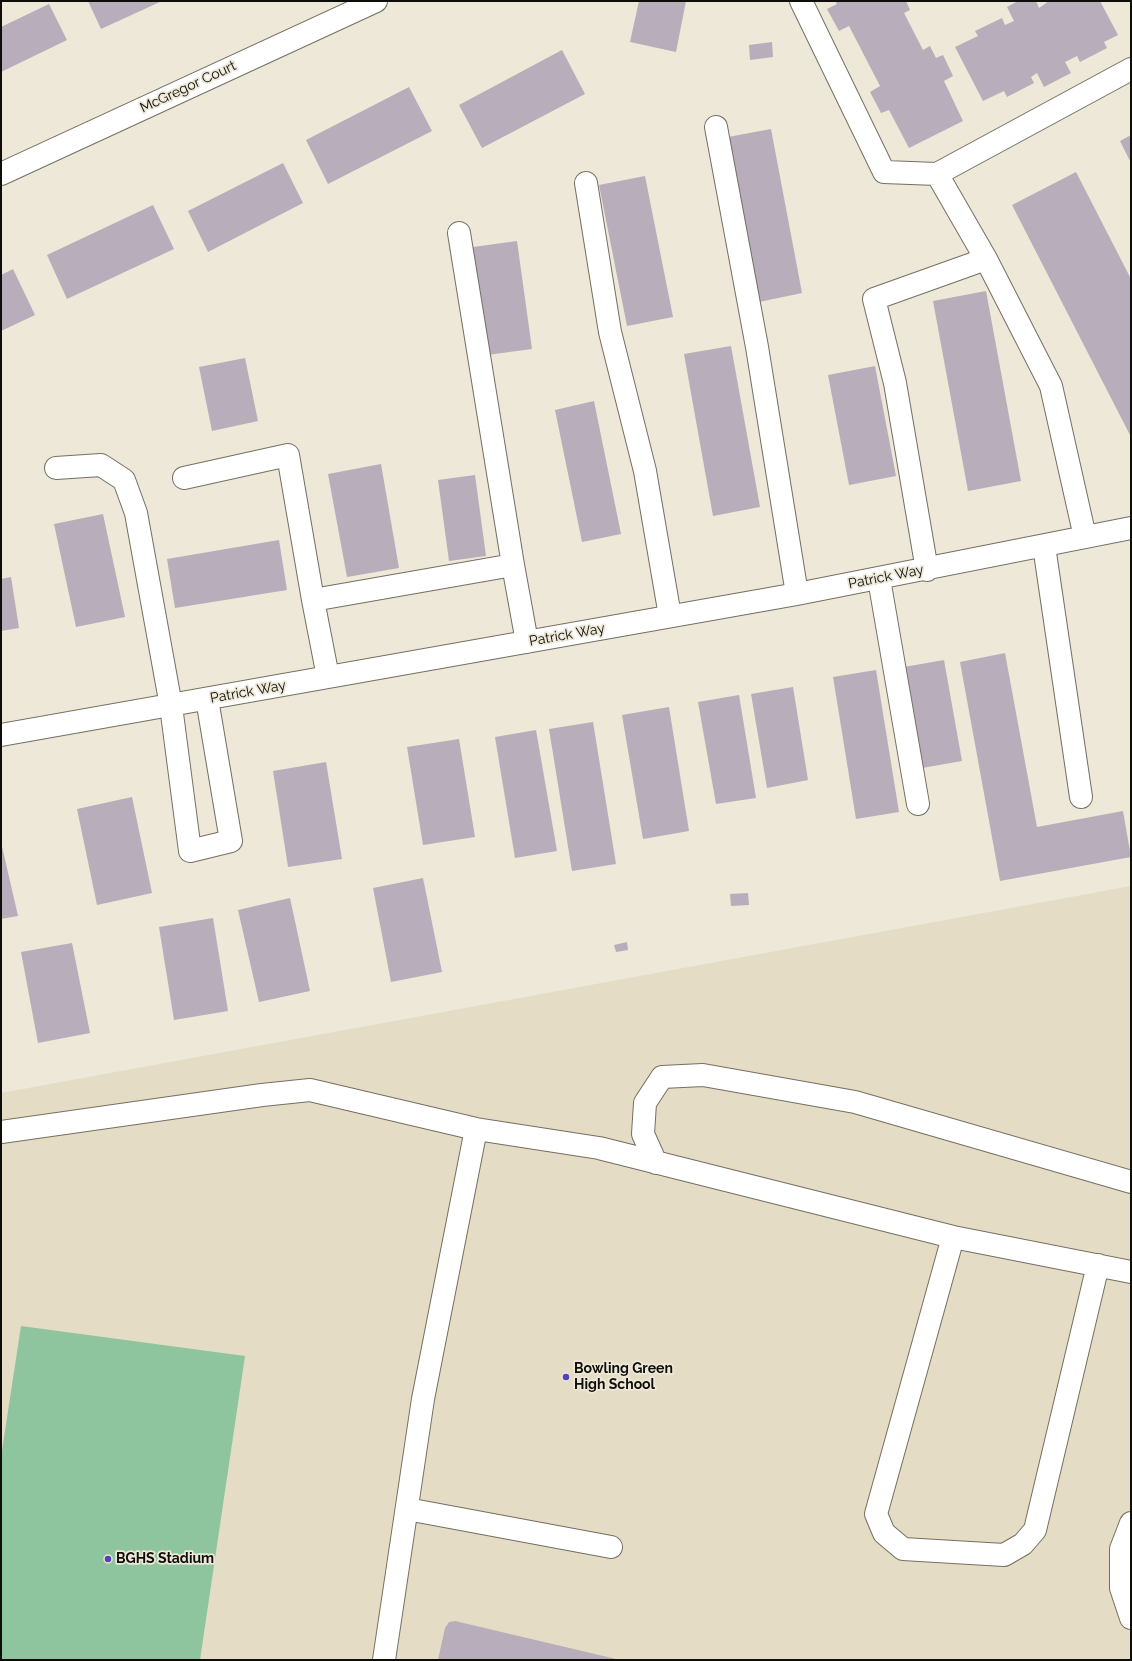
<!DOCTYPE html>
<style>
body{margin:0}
#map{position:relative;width:1132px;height:1661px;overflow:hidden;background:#ede8d8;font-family:Raleway,sans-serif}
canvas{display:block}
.frame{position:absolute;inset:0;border:2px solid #0f0d08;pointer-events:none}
</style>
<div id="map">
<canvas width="1132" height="1661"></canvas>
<div class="frame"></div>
</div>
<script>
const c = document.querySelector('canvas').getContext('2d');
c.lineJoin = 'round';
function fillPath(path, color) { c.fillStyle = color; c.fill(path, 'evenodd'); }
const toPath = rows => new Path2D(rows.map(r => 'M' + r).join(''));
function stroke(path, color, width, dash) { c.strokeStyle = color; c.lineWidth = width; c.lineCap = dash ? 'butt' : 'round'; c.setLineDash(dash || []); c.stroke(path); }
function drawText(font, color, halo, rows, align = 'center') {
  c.font = font + ' Raleway,sans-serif'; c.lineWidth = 3.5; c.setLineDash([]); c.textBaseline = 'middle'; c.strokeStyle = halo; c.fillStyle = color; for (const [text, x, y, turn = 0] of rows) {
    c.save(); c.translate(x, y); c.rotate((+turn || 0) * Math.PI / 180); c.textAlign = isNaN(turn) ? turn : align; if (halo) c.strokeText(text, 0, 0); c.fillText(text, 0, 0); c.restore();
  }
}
fillPath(toPath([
 [1131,886,1131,1660,1,1660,1,1093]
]), '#e4dcc5');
fillPath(toPath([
 [21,1326,245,1356,200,1660,1,1660,1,1457]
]), '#8fc59e');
fillPath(toPath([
 [88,1,162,1,101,29],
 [639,1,686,1,676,52,630,42],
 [835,1,906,1,910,10,904,13,923,50,930,46,936,58,943,55,953,76,944,81,963,121,909,148,889,110,881,113,870,92,880,86,849,26,839,31,827,9,837,4],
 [1018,1,1036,1,1039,8,1049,1,1100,1,1118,35,1104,42,1107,48,1080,62,1077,56,1065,62,1071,73,1044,87,1037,73,1031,77,1034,83,1007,97,1004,91,983,101,955,47,978,36,975,31,1002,18,1005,25,1014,21,1007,7],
 [49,4,67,40,1,72,1,27],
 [772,42,773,57,750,60,749,45],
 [562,50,585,94,482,148,459,105],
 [409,87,432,131,328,184,306,140],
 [771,129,802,293,759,302,728,137],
 [1131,135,1131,163,1120,141],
 [283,163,303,203,208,252,188,211],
 [1076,172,1131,279,1131,437,1012,205],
 [645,176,673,317,627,326,599,185],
 [153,205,174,249,67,299,47,255],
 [517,241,532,349,487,355,473,247],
 [13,269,35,315,1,331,1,275],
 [986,291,1021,481,968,491,933,301],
 [731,346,760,507,713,516,684,354],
 [245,358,258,421,212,431,199,367],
 [875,366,896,476,849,485,828,375],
 [594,401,621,534,582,542,555,410],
 [381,464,399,568,347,577,328,474],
 [475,475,486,556,449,561,438,480],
 [103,514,125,617,76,627,54,524],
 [279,540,287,590,175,608,167,559],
 [11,577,19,628,1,631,1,579],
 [1005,653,1037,827,1123,811,1131,857,1000,881,960,662],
 [944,660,962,761,922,768,904,667],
 [876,670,899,812,856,819,833,677],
 [793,687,808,780,767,788,751,694],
 [739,695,756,798,716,804,698,702],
 [669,707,689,831,643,839,622,715],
 [593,722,616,864,572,871,549,729],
 [536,730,557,851,515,858,495,737],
 [459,739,475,837,423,845,407,747],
 [326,762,342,859,288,867,273,771],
 [132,797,152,893,97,905,77,809],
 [1,842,18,916,1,919],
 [423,878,442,972,391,982,373,888],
 [748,893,749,905,731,906,730,894],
 [290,898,310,991,259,1002,238,910],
 [213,918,228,1011,174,1020,159,927],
 [627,942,628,950,616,952,614,945],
 [72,943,90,1033,38,1043,21,952],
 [455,1621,616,1659,616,1660,438,1660,445,1628,449,1622]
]), '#b8adba');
const minor = toPath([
 [801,1,884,172,937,174,1131,69],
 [716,127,757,347,797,594],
 [1,174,376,1],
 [937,174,986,259,1051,386,1085,537],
 [586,183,610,332,645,471,670,616],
 [56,468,101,465,124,480,136,513,171,706,190,851,231,841,207,699],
 [184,478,288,455,313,600,513,565,459,233],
 [1044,546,1081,797],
 [513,565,527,642],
 [927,570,895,383,874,299,986,259],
 [879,579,918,804],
 [313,600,328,677],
 [1,735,797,594,1131,528],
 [1,1132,262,1095,310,1090,476,1129,599,1148,953,1237,1131,1272],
 [656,1163,643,1134,645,1103,662,1077,703,1075,855,1102,1131,1182],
 [953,1237,876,1514,884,1533,903,1549,1004,1555,1023,1544,1035,1530,1098,1265],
 [407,1509,611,1547],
 [1131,1523,1121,1549,1121,1588,1131,1618],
 [384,1660,423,1399,476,1129]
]);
stroke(minor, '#746f61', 24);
stroke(minor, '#fff', 22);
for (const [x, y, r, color] of [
 [566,1377,4,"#5441b9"],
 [108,1559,4,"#5441b9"]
]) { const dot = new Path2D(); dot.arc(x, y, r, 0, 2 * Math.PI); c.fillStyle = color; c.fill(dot); stroke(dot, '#ede8d8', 1.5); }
drawText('14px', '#0f0d08', '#ede8d8', [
 ["McGregor Court",188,87,-25],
 ["Patrick Way",886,577,-11],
 ["Patrick Way",567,635,-10],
 ["Patrick Way",248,692,-10]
]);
drawText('bold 14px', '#0f0d08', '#ede8d8', [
 ["Bowling Green",574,1369],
 ["High School",574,1385],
 ["BGHS Stadium",116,1559]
], 'left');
</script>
